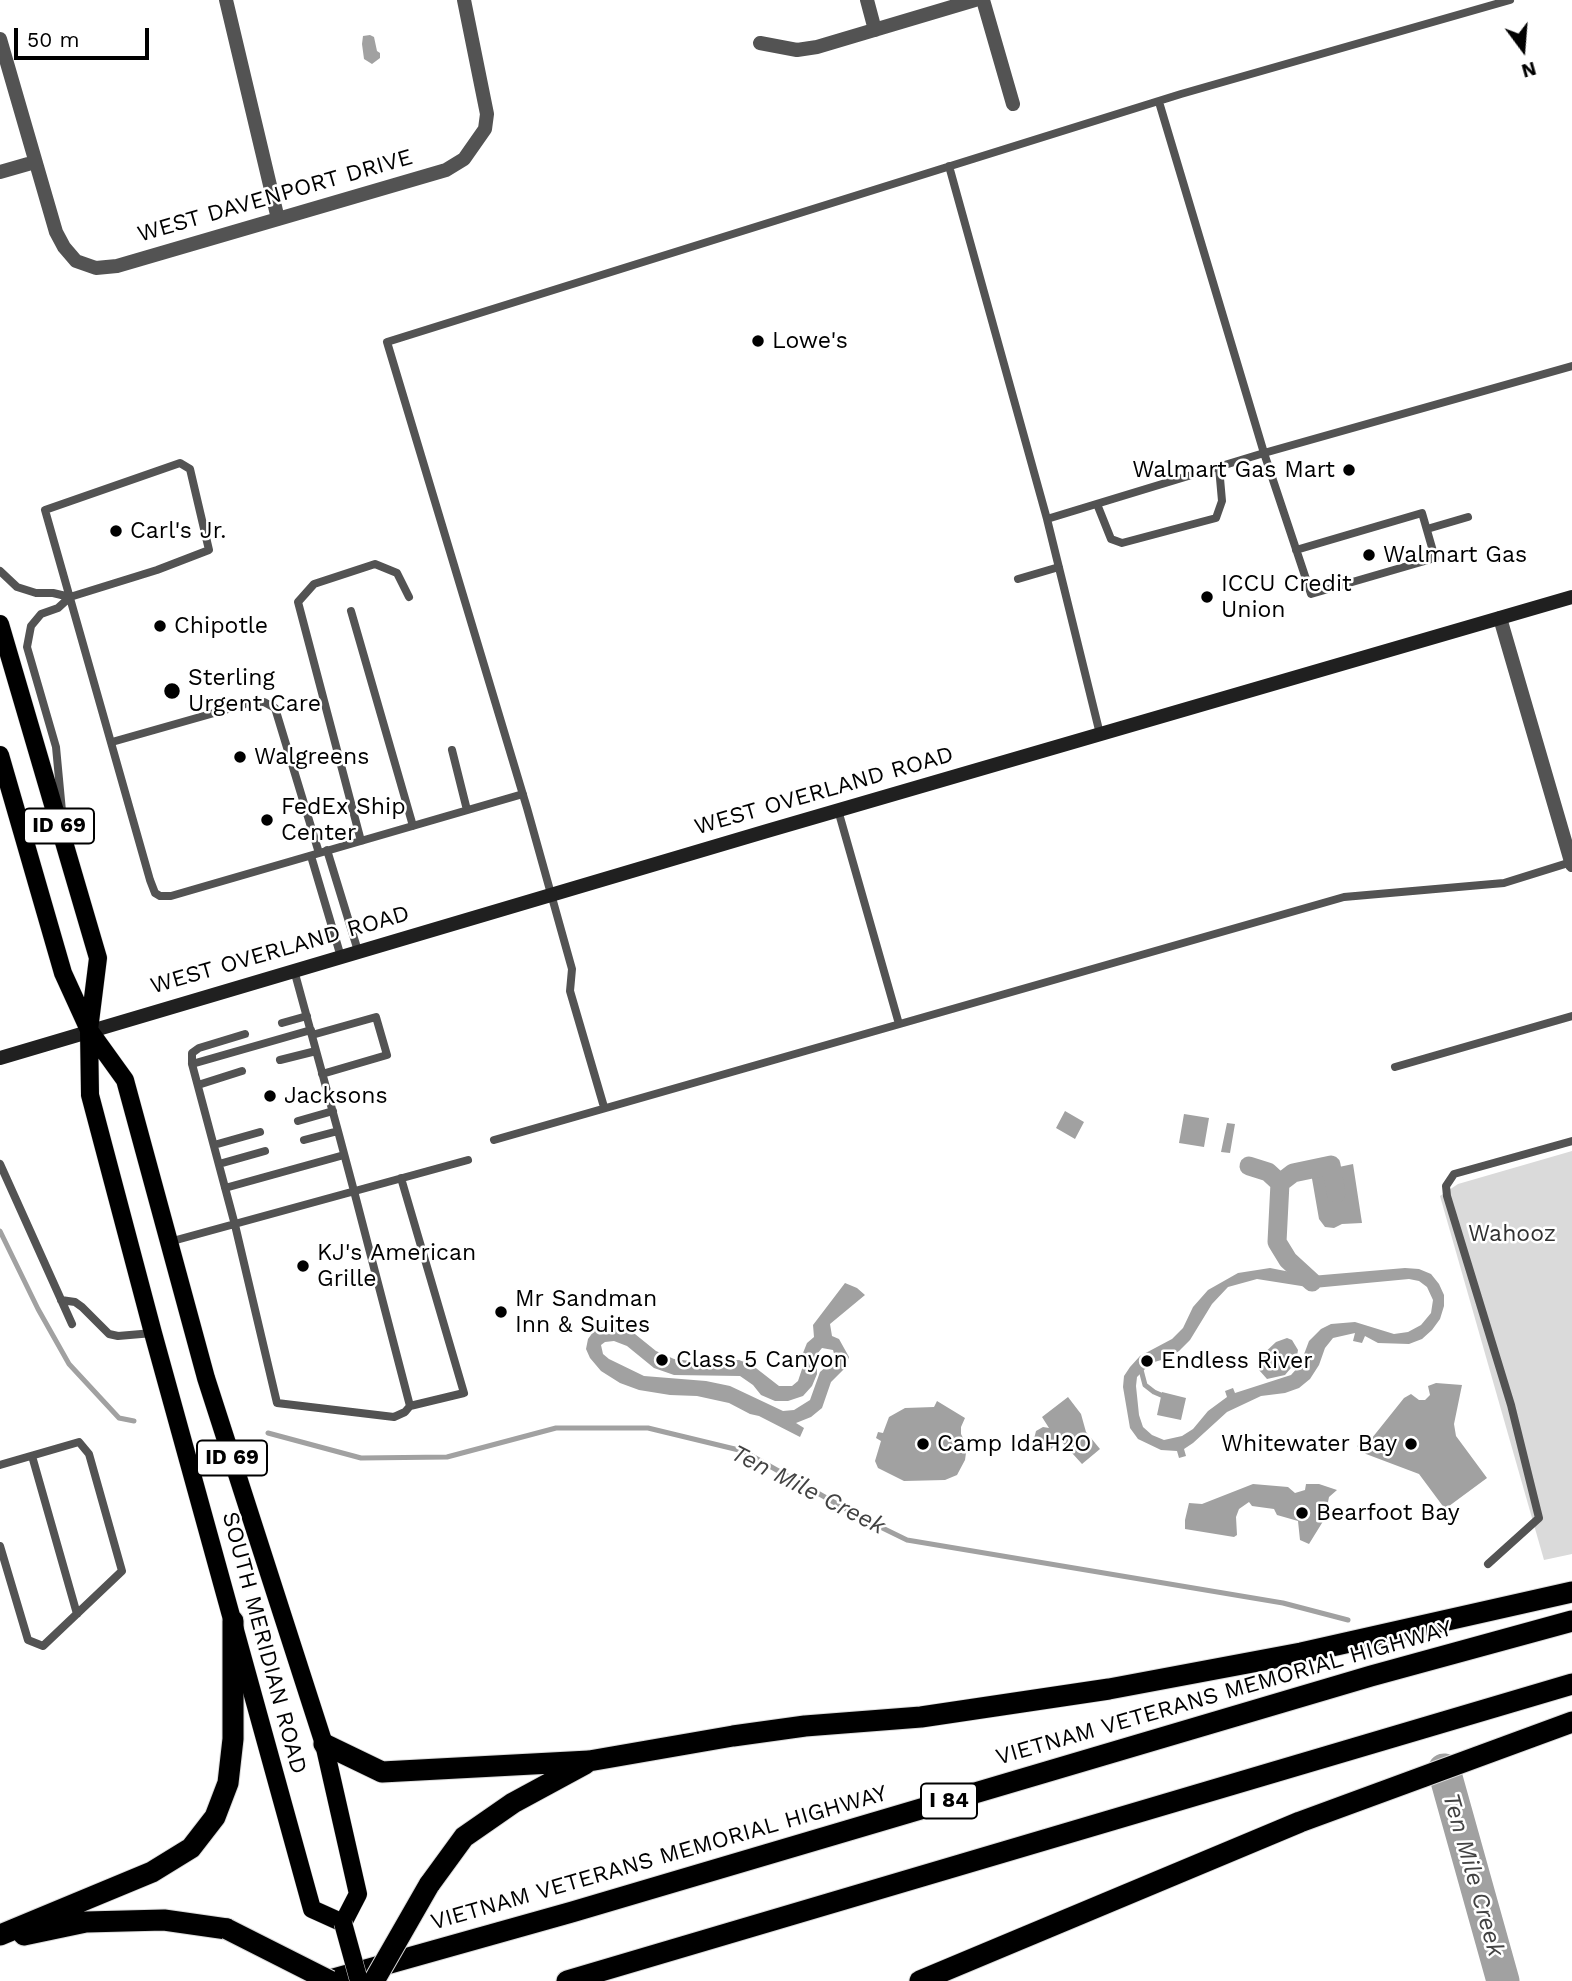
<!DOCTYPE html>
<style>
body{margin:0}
#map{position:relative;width:1572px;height:1981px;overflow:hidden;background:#fff;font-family:"Work Sans",sans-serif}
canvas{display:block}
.north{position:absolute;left:1488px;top:14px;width:70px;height:70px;-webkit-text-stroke:5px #fff;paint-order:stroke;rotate:164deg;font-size:19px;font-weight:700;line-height:28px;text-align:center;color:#000}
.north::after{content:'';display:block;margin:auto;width:24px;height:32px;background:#000;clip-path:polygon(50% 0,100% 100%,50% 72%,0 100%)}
.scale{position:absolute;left:14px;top:28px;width:135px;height:32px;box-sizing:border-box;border:4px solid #000;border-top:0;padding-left:9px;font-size:21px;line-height:24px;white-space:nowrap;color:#000;-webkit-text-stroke:5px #fff;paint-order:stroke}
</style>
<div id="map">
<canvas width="1572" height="1981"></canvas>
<div class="north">N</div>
<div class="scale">50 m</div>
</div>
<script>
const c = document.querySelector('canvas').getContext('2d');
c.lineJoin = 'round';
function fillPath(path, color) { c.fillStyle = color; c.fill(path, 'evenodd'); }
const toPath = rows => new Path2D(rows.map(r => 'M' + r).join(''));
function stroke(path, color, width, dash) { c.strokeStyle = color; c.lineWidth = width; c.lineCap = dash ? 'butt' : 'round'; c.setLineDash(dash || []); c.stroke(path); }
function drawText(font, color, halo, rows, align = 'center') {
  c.font = font + ' "Work Sans",sans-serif'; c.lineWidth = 5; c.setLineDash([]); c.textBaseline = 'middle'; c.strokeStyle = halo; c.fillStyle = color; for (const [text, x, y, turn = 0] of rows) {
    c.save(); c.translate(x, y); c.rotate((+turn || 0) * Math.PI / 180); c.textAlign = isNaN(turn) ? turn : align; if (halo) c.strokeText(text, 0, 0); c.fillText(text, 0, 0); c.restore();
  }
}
fillPath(toPath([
 [1572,1151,1572,1554,1544,1560,1440,1196,1458,1184]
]), '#dadada');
fillPath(toPath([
 [370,35,374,37,377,51,380,53,380,58,372,64,364,59,362,44,363,36],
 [1065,1111,1084,1122,1075,1139,1056,1128],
 [1184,1114,1209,1118,1204,1147,1179,1143],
 [1227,1123,1235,1124,1230,1153,1221,1152],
 [1353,1164,1362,1223,1342,1224,1334,1228,1325,1227,1319,1219,1311,1173],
 [1270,1268,1311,1276,1405,1268,1419,1269,1431,1274,1439,1284,1444,1295,1444,1306,1440,1319,1432,1330,1422,1339,1409,1344,1378,1343,1365,1336,1362,1343,1353,1341,1355,1333,1333,1338,1325,1348,1319,1365,1310,1379,1299,1388,1285,1393,1261,1396,1227,1412,1193,1443,1184,1449,1186,1456,1179,1458,1177,1451,1161,1450,1138,1439,1130,1428,1123,1387,1124,1376,1130,1367,1140,1356,1172,1339,1183,1328,1193,1307,1208,1290,1238,1273],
 [1257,1279,1314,1288,1409,1279,1419,1281,1427,1287,1433,1300,1431,1313,1421,1325,1408,1332,1394,1334,1355,1322,1331,1324,1321,1329,1309,1341,1300,1365,1291,1375,1235,1393,1233,1388,1225,1391,1227,1397,1208,1411,1193,1429,1182,1436,1164,1440,1152,1435,1143,1427,1139,1415,1136,1386,1137,1377,1151,1363,1168,1358,1179,1351,1190,1340,1212,1304,1228,1287],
 [845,1283,857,1288,865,1295,830,1324,832,1336,839,1339,849,1357,845,1368,831,1382,822,1408,811,1417,796,1423,804,1428,800,1437,759,1416,750,1414,729,1403,697,1396,670,1395,639,1390,620,1383,601,1371,590,1358,586,1349,588,1339,596,1328,612,1326,630,1330,656,1351,674,1359,699,1362,739,1360,752,1365,779,1386,792,1386,798,1381,802,1369,803,1353,807,1343,814,1337,813,1325],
 [614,1341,627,1346,654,1368,674,1375,740,1376,753,1385,761,1395,775,1401,788,1401,803,1396,812,1386,817,1374,817,1354,822,1348,833,1350,835,1357,833,1361,820,1372,810,1400,794,1410,783,1411,730,1386,706,1381,644,1376,609,1359,603,1354,601,1345,605,1342],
 [1287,1338,1292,1340,1298,1350,1296,1362,1285,1375,1267,1379,1259,1370,1260,1357,1276,1342],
 [1436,1383,1462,1385,1454,1424,1456,1436,1487,1478,1445,1509,1419,1474,1366,1454,1357,1446,1372,1438,1404,1398,1411,1394,1419,1400,1425,1400,1430,1395,1428,1386],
 [1162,1392,1186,1398,1181,1420,1157,1415],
 [1068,1397,1081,1414,1086,1432,1100,1449,1082,1464,1062,1442,1058,1442,1050,1450,1043,1450,1037,1446,1034,1439,1036,1431,1043,1427,1049,1428,1042,1417],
 [937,1401,965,1418,961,1427,961,1434,967,1446,965,1460,957,1475,945,1480,904,1481,878,1468,875,1461,881,1441,876,1438,878,1432,883,1433,889,1417,905,1408,934,1407],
 [1253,1484,1288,1487,1295,1493,1305,1490,1306,1484,1319,1484,1337,1490,1329,1497,1328,1502,1330,1510,1309,1544,1300,1540,1298,1521,1277,1515,1274,1509,1252,1506,1249,1502,1239,1509,1236,1517,1237,1535,1234,1537,1185,1529,1185,1520,1189,1503,1202,1504]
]), '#a1a1a1');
stroke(toPath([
 [0,1231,38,1309,69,1364,119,1418,134,1421],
 [1140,1366,1145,1385,1154,1392,1161,1395],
 [268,1433,361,1458,447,1457,556,1428,648,1428,743,1451,862,1518,907,1540,1283,1603,1348,1620]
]), '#a1a1a1', 5);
stroke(toPath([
 [1249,1166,1268,1172,1280,1183],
 [1312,1282,1288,1260,1277,1242,1280,1183,1293,1173,1331,1165,1336,1193]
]), '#a1a1a1', 19);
stroke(toPath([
 [1444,1770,1503,1981]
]), '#a1a1a1', 33);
const primary = toPath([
 [0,624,98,958,89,1030,90,1095,153,1333,312,1909,343,1923,358,1894,324,1744,206,1378,125,1080,89,1030,63,973,0,755]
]);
const highway = toPath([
 [324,1744,382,1772,589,1761,733,1736,805,1726,921,1717,1109,1689,1301,1653,1572,1592],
 [429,1885,464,1837,513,1803,585,1764],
 [0,1935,152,1872,191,1848,215,1817,228,1783,233,1739,233,1621],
 [24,1935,86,1922,164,1920,227,1929],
 [326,1981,572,1912,1371,1676,1572,1621],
 [567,1981,1572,1684],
 [920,1981,1300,1822,1572,1722]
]);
stroke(primary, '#dbdbdb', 19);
stroke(highway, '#dbdbdb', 23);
stroke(toPath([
 [1159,102,1264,453,1311,594,1435,558,1422,513,1296,550],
 [949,166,1047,519,1100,734],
 [1097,504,1111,539,1122,543,1216,518,1222,501,1219,467],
 [1047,519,1264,453,1572,366],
 [1427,529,1468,517],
 [0,571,17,587,36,593,53,593,70,597,58,608,41,614,31,626,27,647,56,747,62,811],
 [1018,579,1059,567],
 [70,597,157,570,209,550,190,469,180,463,45,510,150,880,155,893,160,896,171,896,523,794],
 [351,611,413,826],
 [112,742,253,702,264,702,275,708,319,853],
 [452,750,467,810],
 [838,810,899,1024],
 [361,841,298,602,314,584,375,564,397,573,409,597],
 [327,850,358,951],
 [311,856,341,957],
 [294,970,338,1131,354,1191,410,1406,405,1412,394,1417,277,1403,235,1225,192,1064,311,1030],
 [282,1023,307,1016],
 [312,1035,376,1017,387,1055,322,1074],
 [280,1060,316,1051],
 [192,1064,192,1053,199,1048,245,1034],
 [1395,1067,1572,1016],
 [198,1085,242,1071],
 [604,1107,570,991,572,969,527,808,387,342,1181,94,1510,0],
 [298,1121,333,1111],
 [304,1140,338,1131],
 [494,1140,1344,897,1504,883,1571,862],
 [214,1145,260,1132],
 [0,1164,72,1324],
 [219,1164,265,1151],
 [401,1178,464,1393,410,1406],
 [225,1188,344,1155],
 [169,1242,468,1160],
 [61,1300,75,1302,82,1307,109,1334,118,1336,153,1333],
 [32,1456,77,1614],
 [0,1465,79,1442,89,1454,122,1571,43,1646,28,1640,0,1546],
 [1488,1564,1539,1518,1511,1405,1447,1196,1446,1186,1454,1174,1572,1141]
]), '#535353', 8);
stroke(toPath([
 [226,0,278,219],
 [867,0,875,30],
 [983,0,1013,104],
 [0,39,56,232,64,247,76,261,96,268,117,266,446,170,464,159,485,129,487,114,464,0],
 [760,43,797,50,817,47,975,0],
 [0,172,35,162],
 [1500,618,1572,865]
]), '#535353', 14);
stroke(toPath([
 [0,1058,767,831,1572,597]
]), '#202020', 14);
stroke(primary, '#000', 18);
stroke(highway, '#000', 21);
const primaryBridge = toPath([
 [343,1923,359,1981]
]);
const highwayBridge = toPath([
 [227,1929,330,1981],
 [374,1981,429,1885]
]);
stroke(primaryBridge, '#dbdbdb', 19, []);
stroke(highwayBridge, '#dbdbdb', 23, []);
stroke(primaryBridge, '#000', 18);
stroke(highwayBridge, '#000', 21);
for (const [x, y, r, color] of [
 [758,341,7,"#000"],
 [1349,470,7,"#000"],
 [116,531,7,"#000"],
 [1369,555,7,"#000"],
 [1207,597,7,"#000"],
 [160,626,7,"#000"],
 [172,691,9,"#000"],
 [240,757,7,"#000"],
 [267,820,7,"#000"],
 [270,1096,7,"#000"],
 [303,1266,7,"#000"],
 [501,1312,7,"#000"],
 [662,1360,7,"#000"],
 [1147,1361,7,"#000"],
 [923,1444,7,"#000"],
 [1411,1444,7,"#000"],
 [1302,1513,7,"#000"]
]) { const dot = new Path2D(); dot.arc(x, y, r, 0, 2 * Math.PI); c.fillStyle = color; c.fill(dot); stroke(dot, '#fff', 2.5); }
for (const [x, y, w] of [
 [59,826,70],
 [232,1458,70],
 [949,1801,56]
]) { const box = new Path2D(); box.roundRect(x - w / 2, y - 17.5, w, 35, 5); c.fillStyle = '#fff'; c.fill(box); stroke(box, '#000', 2); }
drawText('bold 21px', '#000', null, [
 ["ID 69",59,826],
 ["ID 69",232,1458],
 ["I 84",949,1801]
]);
drawText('23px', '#000', '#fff', [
 ["WEST DAVENPORT DRIVE",275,196,-16],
 ["WEST OVERLAND ROAD",824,791,-16],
 ["WEST OVERLAND ROAD",280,950,-16],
 ["SOUTH MERIDIAN ROAD",264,1643,75],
 ["VIETNAM VETERANS MEMORIAL HIGHWAY",1224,1693,-16],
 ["VIETNAM VETERANS MEMORIAL HIGHWAY",659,1858,-16]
]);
drawText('23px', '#000', '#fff', [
 ["Lowe's",772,341],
 ["Walmart Gas Mart",1335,470,"right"],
 ["Carl's Jr.",130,531],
 ["Walmart Gas",1383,555],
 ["ICCU Credit",1221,584],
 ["Union",1221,610],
 ["Chipotle",174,626],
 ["Sterling",188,678],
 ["Urgent Care",188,704],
 ["Walgreens",254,757],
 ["FedEx Ship",281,807],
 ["Center",281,833],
 ["Jacksons",284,1096],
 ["KJ's American",317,1253],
 ["Grille",317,1279],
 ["Mr Sandman",515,1299],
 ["Inn & Suites",515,1325],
 ["Class 5 Canyon",676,1360],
 ["Endless River",1161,1361],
 ["Camp IdaH2O",937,1444],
 ["Whitewater Bay",1397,1444,"right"],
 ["Bearfoot Bay",1316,1513]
], 'left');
drawText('23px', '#313131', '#fff', [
 ["Wahooz",1512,1234]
]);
drawText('italic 24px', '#424242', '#fff', [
 ["Ten Mile Creek",808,1490,27],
 ["Ten Mile Creek",1473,1875,74]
]);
</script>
